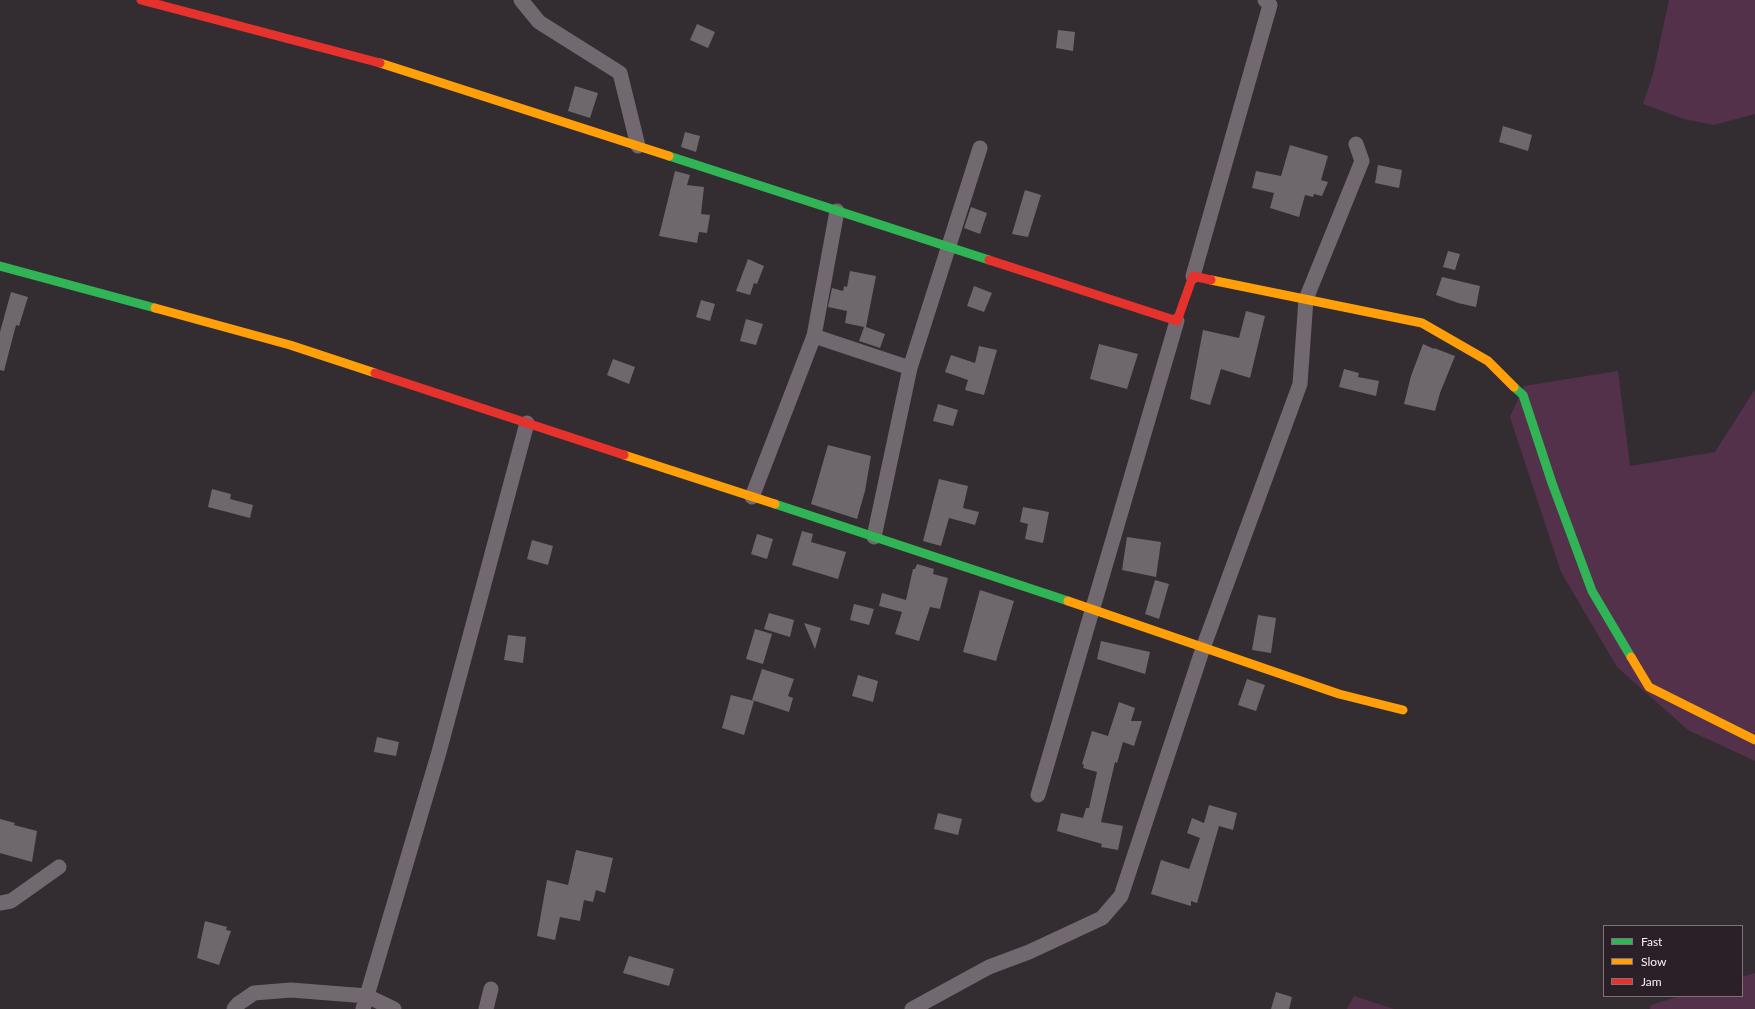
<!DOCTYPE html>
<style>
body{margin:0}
#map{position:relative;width:1755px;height:1009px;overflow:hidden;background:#332c31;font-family:Lato,sans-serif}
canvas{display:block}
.legend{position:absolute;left:1603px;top:925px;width:140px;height:72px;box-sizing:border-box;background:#2b1f28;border:1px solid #7d737a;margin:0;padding:5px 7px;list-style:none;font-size:12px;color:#f9f0f6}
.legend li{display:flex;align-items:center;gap:8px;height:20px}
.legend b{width:20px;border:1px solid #7d737a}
</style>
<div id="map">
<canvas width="1755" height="1009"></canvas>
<ul class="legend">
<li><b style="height:5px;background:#30b455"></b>Fast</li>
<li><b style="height:5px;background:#ff9f0a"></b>Slow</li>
<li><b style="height:5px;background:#e5322d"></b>Jam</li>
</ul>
</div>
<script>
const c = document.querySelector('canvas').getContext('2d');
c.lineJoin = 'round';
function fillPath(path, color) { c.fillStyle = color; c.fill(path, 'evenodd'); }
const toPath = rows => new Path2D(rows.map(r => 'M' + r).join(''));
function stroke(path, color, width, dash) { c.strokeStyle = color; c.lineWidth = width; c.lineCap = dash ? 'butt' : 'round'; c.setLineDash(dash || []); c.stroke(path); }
fillPath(toPath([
 [1669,0,1755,0,1755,114,1714,125,1684,119,1643,104,1653,74],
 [1618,371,1630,466,1715,452,1755,389,1755,761,1688,730,1617,667,1561,572,1510,417,1524,386],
 [1755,973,1755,1009,1650,1009,1651,1005,1680,996,1742,996,1742,977],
 [1354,996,1394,1009,1347,1009]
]), '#54314b');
fillPath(toPath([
 [697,24,715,32,708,48,690,40],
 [1058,30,1075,32,1073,51,1056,48],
 [575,86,598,93,590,118,568,111],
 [1503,126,1532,135,1528,151,1499,142],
 [685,132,700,136,696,152,681,147],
 [1290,145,1328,156,1321,180,1328,182,1322,196,1314,194,1313,197,1305,195,1299,217,1270,208,1274,193,1252,188,1256,171,1281,176],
 [1378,165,1402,170,1399,188,1375,183],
 [675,171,690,175,687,185,704,187,701,214,710,215,707,233,699,232,697,243,659,236],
 [1025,190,1041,195,1028,237,1012,234],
 [971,207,987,213,980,234,964,228],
 [1448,251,1460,254,1455,270,1443,267],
 [748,259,764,266,757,284,754,283,750,295,736,291],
 [850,271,876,276,866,327,885,334,880,348,859,341,864,327,845,323,847,311,828,307,832,288,843,291,844,286,847,287],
 [1442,277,1480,286,1476,307,1458,303,1436,295],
 [974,286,992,293,984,312,967,306],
 [11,292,28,297,19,326,16,325,4,371,0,370,0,332],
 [701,300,715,304,710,321,696,317],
 [1246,311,1265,316,1250,378,1221,369,1210,405,1190,399,1203,330,1239,338],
 [746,319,763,324,756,345,740,341],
 [1099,344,1138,354,1127,389,1090,379],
 [1423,344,1434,349,1434,348,1455,356,1440,393,1435,411,1404,404,1411,376],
 [979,346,997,350,984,395,965,390,968,380,945,372,951,355,975,363],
 [613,359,635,367,629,384,607,375],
 [1344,369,1359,373,1358,377,1379,381,1376,396,1339,387],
 [938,404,958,410,953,426,933,421],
 [828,445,871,456,865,491,857,519,811,504],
 [939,479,968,486,963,508,979,512,975,525,949,518,941,546,923,541],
 [212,489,231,494,230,499,253,505,250,518,208,507],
 [1023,507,1049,512,1043,543,1025,539,1028,524,1020,522],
 [802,531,813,534,811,542,846,552,838,579,792,565],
 [757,534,773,539,767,559,751,554],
 [1127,537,1161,542,1156,577,1122,570],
 [532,540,553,546,548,565,527,559],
 [917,564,934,569,933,574,948,578,940,609,930,607,919,641,895,634,902,612,879,606,882,593,906,600,913,569,915,569],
 [1155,580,1169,584,1159,619,1145,614],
 [980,590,1014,601,996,661,963,652],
 [854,604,874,609,869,625,850,620],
 [769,613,794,620,790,637,764,629],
 [1258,615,1276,618,1271,653,1252,650],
 [804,623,821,628,815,649],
 [755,629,772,634,763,664,746,659],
 [508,635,526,637,523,663,504,660],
 [1101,641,1150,652,1145,674,1097,659],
 [762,669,794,679,788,696,793,698,789,712,752,700],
 [858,675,878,681,873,702,852,696],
 [1247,679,1265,685,1256,711,1238,705],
 [731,695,754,701,744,735,722,728],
 [1119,702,1135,708,1131,721,1142,721,1134,746,1123,742,1117,763,1115,762,1101,822,1123,826,1118,850,1101,847,1102,844,1057,831,1061,813,1083,818,1086,808,1089,808,1097,772,1083,768,1084,765,1082,764,1092,731,1108,736],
 [377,737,399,742,396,756,374,752],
 [1209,805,1237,813,1233,830,1219,826,1197,903,1191,901,1191,906,1151,894,1161,860,1189,869,1200,838,1187,833,1192,818,1204,823],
 [938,813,962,819,958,835,934,829],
 [0,819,15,823,14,825,37,831,32,862,0,853],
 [576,850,613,858,605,893,596,890,593,902,584,900,580,921,560,917,555,940,537,936,547,880,568,885],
 [205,921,227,927,226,930,231,931,219,965,197,958],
 [629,956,674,969,669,986,623,973],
 [1276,992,1292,997,1289,1009,1271,1009]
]), '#6e686c');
stroke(toPath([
 [521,0,539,22,620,73,638,146],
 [837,211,814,336,910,368,980,148],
 [1193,276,1270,5,1265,0],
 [752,497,814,336],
 [874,537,910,368],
 [1038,795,1177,321],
 [0,903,11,901,59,867],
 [234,1009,238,1004,254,993,291,990,367,996,394,1009],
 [363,1009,439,752,527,423],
 [486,1009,491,989],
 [912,1009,989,967,1029,952,1102,918,1121,896,1203,648,1300,384,1306,299,1362,161,1356,144]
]), '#72686f', 15);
stroke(toPath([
 [669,156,989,260],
 [0,266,155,308],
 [1514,387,1523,395,1552,483,1592,591,1631,657],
 [775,504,1068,601]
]), '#30b455', 9);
stroke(toPath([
 [380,63,669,156],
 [1211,280,1422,323,1488,361,1514,387],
 [155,308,290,345,375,373],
 [624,455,775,504],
 [1068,601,1339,694,1403,710],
 [1631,657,1649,687,1755,740]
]), '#ff9f0a', 9);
stroke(toPath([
 [141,0,380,63],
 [989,260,1177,321,1193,276,1211,280],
 [375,373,624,455]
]), '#e5322d', 9);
</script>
